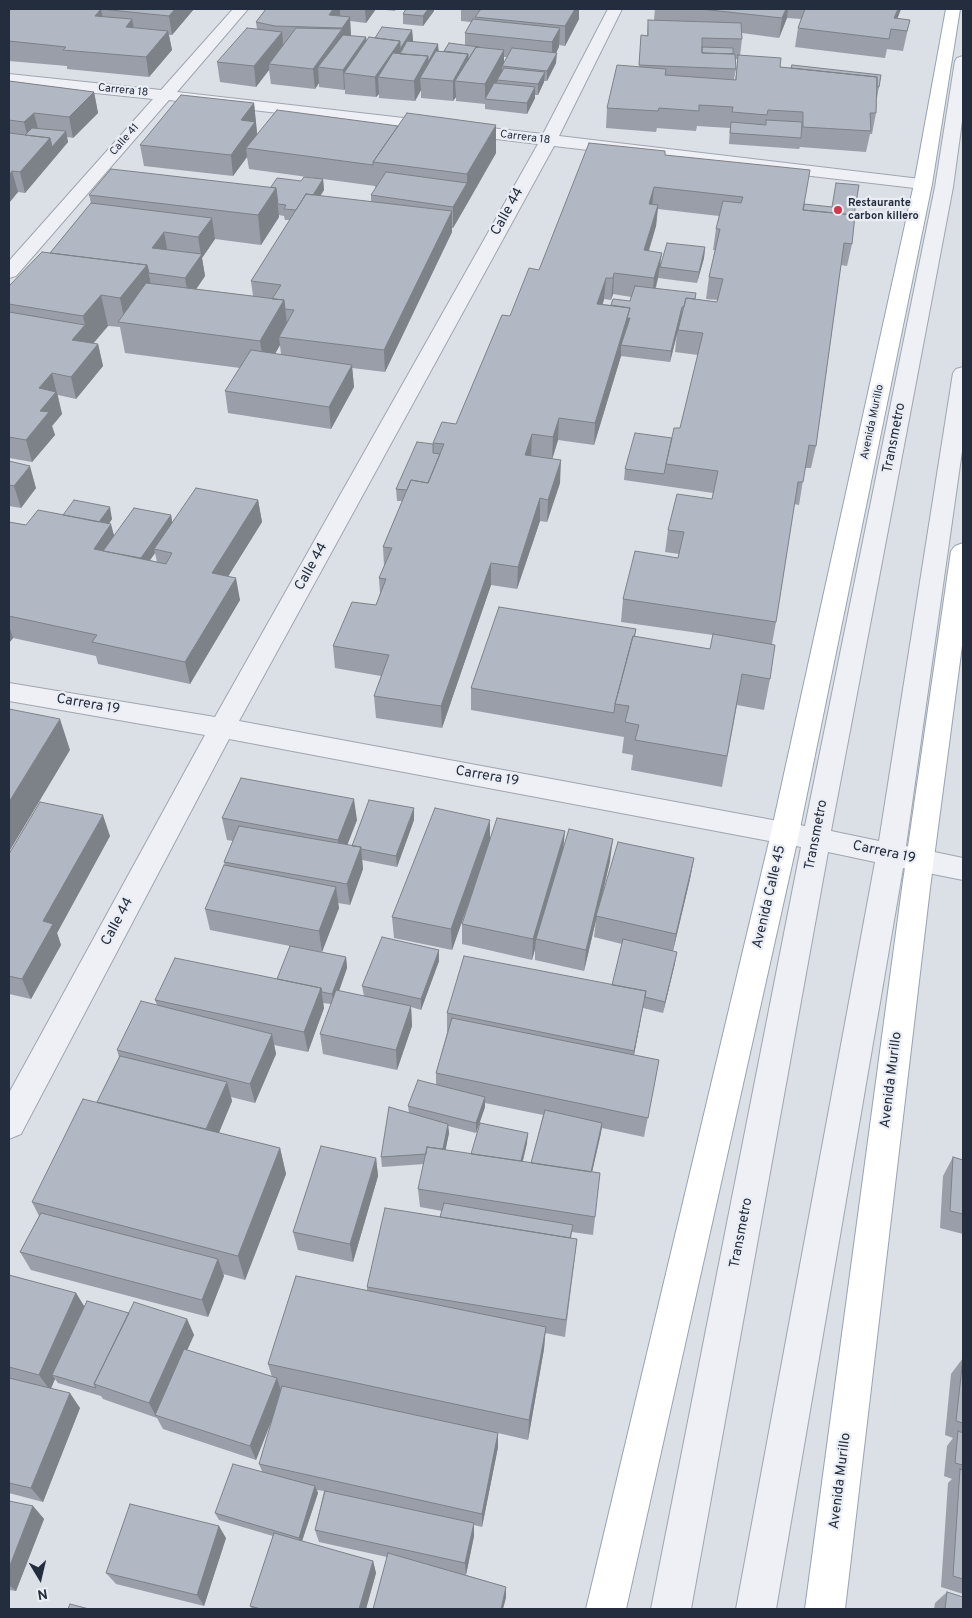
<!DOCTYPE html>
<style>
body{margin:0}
#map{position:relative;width:972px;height:1618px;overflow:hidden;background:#dbdfe6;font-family:Overpass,sans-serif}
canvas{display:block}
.frame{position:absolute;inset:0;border:10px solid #242d3d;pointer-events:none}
.north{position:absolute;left:15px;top:1553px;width:50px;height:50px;-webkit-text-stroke:4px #eaeef4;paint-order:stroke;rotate:171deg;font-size:14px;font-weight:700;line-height:20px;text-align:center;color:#242d3d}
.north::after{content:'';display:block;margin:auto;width:18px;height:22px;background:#242d3d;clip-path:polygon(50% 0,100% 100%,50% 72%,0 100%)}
</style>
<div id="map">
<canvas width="972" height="1618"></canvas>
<div class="frame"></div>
<div class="north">N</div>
</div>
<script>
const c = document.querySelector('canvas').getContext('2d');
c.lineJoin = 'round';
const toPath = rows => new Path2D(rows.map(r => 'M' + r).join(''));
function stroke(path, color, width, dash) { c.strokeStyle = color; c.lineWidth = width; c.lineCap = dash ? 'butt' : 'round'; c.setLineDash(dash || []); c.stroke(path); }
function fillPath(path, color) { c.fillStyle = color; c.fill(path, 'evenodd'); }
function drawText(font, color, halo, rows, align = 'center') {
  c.font = font + ' Overpass,sans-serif'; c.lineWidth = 4.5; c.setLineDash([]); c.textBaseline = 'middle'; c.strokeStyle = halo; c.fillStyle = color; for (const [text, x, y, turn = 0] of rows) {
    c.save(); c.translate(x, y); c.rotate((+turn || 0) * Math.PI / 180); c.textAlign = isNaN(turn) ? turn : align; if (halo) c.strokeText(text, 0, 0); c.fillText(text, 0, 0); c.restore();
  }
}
const minor = toPath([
 [233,9,248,9,177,92,543,134,608,9,622,9,559,136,929,180,932,184,929,188,923,189,554,146,239,721,805,826,935,187,955,61,957,58,963,56,963,114,953,187,831,831,879,841,953,373,956,369,963,367,963,444,906,846,963,858,963,880,903,868,776,1609,736,1609,875,862,828,852,691,1609,651,1609,801,847,229,739,21,1134,9,1139,9,1093,205,735,9,701,9,683,215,717,538,144,169,100,16,276,9,278,9,261,153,99,9,84,9,74,161,90,233,9]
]);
const major = toPath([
 [946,9,960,9,932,184,799,833,626,1609,586,1609,771,833,914,184,946,9],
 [963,543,963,638,930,888,845,1609,805,1609,902,888,951,551,955,546,963,543]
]);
stroke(minor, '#a0a6b0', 2);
stroke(major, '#9aa3b3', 2);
fillPath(minor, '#eef0f5');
fillPath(major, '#fff');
fillPath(toPath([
 [9,9,194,9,172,35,169,35,172,50,149,77,67,69,67,66,9,61],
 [266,9,396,9,395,11,376,9,366,23,350,21,351,36,366,37,367,41,412,30,413,41,412,42,438,51,444,51,465,45,465,33,471,22,461,21,461,9,579,9,579,19,565,46,559,45,556,53,556,63,547,81,544,81,544,82,538,95,535,95,535,98,527,114,485,109,485,103,485,104,456,101,456,97,453,101,421,98,421,90,415,101,379,98,379,94,376,97,345,94,345,89,344,90,319,87,319,83,315,89,271,84,269,70,256,87,220,82,217,62,257,29,256,22],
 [504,57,507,57,504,63],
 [406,9,434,9,434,11,423,26,403,24,403,14],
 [655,9,901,9,897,19,910,20,903,51,887,49,885,58,795,47,798,28,801,19,787,18,779,38,742,33,742,39,740,56,780,67,881,75,877,98,876,113,872,134,870,134,866,152,800,147,799,149,729,144,730,128,697,126,696,131,657,128,656,132,606,128,607,108,639,67,641,35,647,36,648,20,654,20],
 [735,59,738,59,735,80,734,79,736,69],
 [9,81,94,92,98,113,73,138,67,137,68,142,25,193,18,192,9,203],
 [254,103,257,135,496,153,453,228,452,228,452,232,385,372,352,368,354,387,331,429,228,413,225,391,240,368,125,353,120,327,108,326,93,344,98,344,103,366,76,399,58,395,58,396,62,414,52,426,55,435,32,462,9,458,9,286,50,253,91,203,89,195,271,187,301,181,322,179,249,169,247,157,233,176,144,166,140,145],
 [323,179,375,186,375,189,371,195,371,202,320,196,324,190],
 [279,215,284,216,285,220,290,220,251,281,253,296,196,289,205,276,202,258,215,239,261,245,279,217],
 [280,345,281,354,275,354],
 [665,155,804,204,854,215,852,244,847,266,841,265,816,446,811,468,805,468,799,505,794,504,776,622,772,644,770,679,764,710,737,705,722,787,631,770,633,755,622,753,624,737,471,710,471,688,636,629,635,637,710,649,713,635,621,622,623,599,678,558,679,554,665,552,668,530,712,499,713,493,624,480,625,469,672,438,680,428,698,355,675,352,677,333,670,362,621,356,594,445,558,440,552,459,560,483,547,522,540,521,517,589,491,585,442,728,376,718,374,696,381,676,335,668,333,646,376,605,380,593,379,578,384,566,383,547,402,501,397,501,396,489,433,444,433,443,456,424,510,316,539,270],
 [658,209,719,216,716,229,713,250,715,250,709,277,706,299,718,300,717,302,696,299,656,288,658,278,697,283,704,258,705,247,661,263,649,251,656,226],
 [613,294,631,297,630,301,611,305,603,304,604,299,611,300],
 [9,461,36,488,21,508,9,506],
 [258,500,262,522,228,576,240,600,190,684,98,664,96,656,13,638,9,643,9,522,26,525,63,515,112,519,109,524,114,535,171,515,172,523],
 [155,553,157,562,150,560],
 [222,818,357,820,347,845,352,846,414,820,397,867,362,860,363,869,350,905,338,903,339,908,322,952,291,946,346,957,347,968,339,991,364,996,362,986,439,950,439,961,421,1010,411,1007,412,1026,397,1070,323,1054,320,1034,331,1004,323,1003,324,1008,308,1052,274,1045,276,1054,255,1103,231,1097,232,1101,219,1133,280,1148,286,1174,245,1280,223,1274,224,1276,208,1317,31,1270,20,1252,39,1216,32,1202,97,1102,119,1057,117,1050,157,1005,155,1000,277,979,290,946,210,930,205,909,225,866,224,862,233,841,227,840],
 [110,836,57,933,61,945,31,999,9,994,9,854],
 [490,838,563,849,610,861,600,905,694,858,690,879,673,951,675,963,663,1013,643,1008,634,1055,659,1060,644,1137,602,1128,592,1172,600,1173,593,1235,572,1232,571,1238,577,1239,565,1337,545,1333,544,1349,528,1440,498,1433,498,1447,482,1527,474,1525,474,1536,466,1575,506,1587,506,1598,387,1557,319,1542,315,1530,324,1491,317,1490,318,1493,302,1541,373,1561,376,1573,366,1609,252,1609,250,1606,273,1536,219,1520,215,1513,262,1471,259,1464,274,1415,256,1460,163,1429,157,1418,103,1399,101,1396,58,1383,55,1379,51,1389,80,1408,43,1502,9,1493,9,1275,76,1293,84,1307,129,1313,187,1319,194,1335,187,1350,272,1377,268,1364,367,1291,367,1287,440,1217,442,1211,420,1207,418,1189,424,1164,382,1167,381,1157,409,1113,408,1106,436,1085,436,1073,447,1033,447,1013,612,985,622,944,594,937,596,920,584,971,535,960,535,949,532,960,462,944,462,924,468,904,452,950,394,938,392,917],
 [485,1103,543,1115,531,1163,523,1161,527,1143,471,1154,445,1150,449,1133,448,1126,476,1133,485,1107],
 [953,1157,963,1160,963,1234,940,1228,943,1176],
 [376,1158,378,1176,353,1262,298,1250,293,1232],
 [963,1358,963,1594,941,1587,948,1483,952,1479,944,1476,947,1446,953,1438,945,1435,951,1374],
 [9,1501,33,1506,44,1519,16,1591,9,1590],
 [226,1538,204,1606,116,1584,106,1573],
 [947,1592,963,1609,934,1609,935,1603]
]), '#999ea8');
fillPath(toPath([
 [101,9,105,29,95,16],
 [175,9,194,9,172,35,169,16],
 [333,9,340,9,340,20,329,15],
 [365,9,376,9,366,23],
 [428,9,434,9,434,11,423,26,423,16],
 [575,9,579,9,579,19,565,46,565,26],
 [786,9,788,9,787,18,779,38,782,18],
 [898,9,901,9,893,30,894,18],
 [350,17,351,37,318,67,319,83,315,89,313,69,342,30,342,28],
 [132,19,136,38,126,27],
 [560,28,559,47,552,61,552,42],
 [412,30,413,41,401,60,400,49],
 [168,31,172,50,149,77,146,57],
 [282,32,284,52,269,64,269,70,256,87,254,66],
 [366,37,368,57,344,73,345,89,344,90,343,70],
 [400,41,400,60,378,77,379,94,376,97,375,77],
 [438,44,439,54,420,78,421,90,415,101,414,81,428,56],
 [504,50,504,66,502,66,502,73,487,99,485,99,485,104,485,84],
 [557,53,556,63,547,81,547,71],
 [468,54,469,74,455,81,456,97,453,101,453,81],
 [545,72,544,82,538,95,538,84],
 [535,87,535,98,527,114,527,103],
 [94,92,98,113,73,138,69,117],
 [254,103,258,142,246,148,247,157,233,176,231,155,241,120],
 [34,113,39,133,29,143,24,122],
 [496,125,496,153,467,204,467,174],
 [66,131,68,142,25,193,20,172,50,138],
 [12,171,18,192,9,203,9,175],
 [323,179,324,190,304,222,303,211],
 [467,183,467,204,453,228,453,207],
 [654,187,652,208,649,204],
 [276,188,279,217,261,245,258,215],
 [658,205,656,226,642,272,644,250],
 [452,211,452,232,385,372,384,350],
 [212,218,215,239,202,258,205,276,189,300,185,278,201,255,198,237],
 [164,232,168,254,152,248],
 [705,247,704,258,697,283,699,272],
 [662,253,658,278,652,299,654,278],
 [147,265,153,295,125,323,120,298],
 [614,273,613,294,611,300,613,278],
 [606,278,604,299,596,325,597,304],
 [101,295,108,326,77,362,72,340,85,325,83,316],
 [284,300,288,331,279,337,280,345,265,371,260,341],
 [682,307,681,319,670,362,671,351],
 [630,308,629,330,621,345,621,356,594,445,595,423],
 [98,344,103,366,76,399,71,377],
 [352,365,354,387,331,429,329,407],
 [52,373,62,414,52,426,55,435,32,462,26,440,40,411,39,388],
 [559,418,558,440,552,460,553,437],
 [532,434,531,457,525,455],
 [561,460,560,483,547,522,548,500],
 [30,466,36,488,21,508,14,486],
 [540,498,540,521,517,589,518,567],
 [258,500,262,522,216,596,212,573],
 [110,507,112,519,95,542,92,531],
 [171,515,173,526,154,549,155,553,137,579,134,567],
 [111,524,117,547,106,562,94,549],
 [491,563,491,585,442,728,441,706],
 [236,578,240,600,190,684,185,662],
 [9,626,13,638,9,643],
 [60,719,70,750,9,852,9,802],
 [354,799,357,820,341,861,338,840],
 [414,808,414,820,397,867,396,856],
 [103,815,110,836,57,933,61,945,31,999,22,979,43,921],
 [490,820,490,842,452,950,451,929],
 [565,831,563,852,536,939,535,949,532,960,533,939],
 [613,839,610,861,584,971,586,950],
 [361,847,363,869,350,905,347,884],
 [694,858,690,879,672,955,676,934],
 [336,887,339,908,322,952,319,931],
 [439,950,439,961,421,1010,421,999],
 [677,952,675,963,663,1013,665,1002],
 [346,957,347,968,334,1005,332,994],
 [321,988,324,1008,308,1052,304,1032],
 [646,991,642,1012,631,1071,634,1051],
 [411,1006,412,1026,397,1070,396,1050],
 [272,1034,276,1054,255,1103,250,1084],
 [227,1082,232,1101,212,1149,206,1130],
 [485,1097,485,1107,476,1133,476,1123],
 [602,1123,601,1133,588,1190,589,1180],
 [448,1124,449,1133,443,1163,442,1153],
 [528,1133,527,1143,519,1176,519,1166],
 [280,1148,286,1174,245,1280,238,1256],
 [376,1158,378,1176,353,1262,350,1244],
 [218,1259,224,1276,208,1317,202,1300],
 [76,1293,86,1309,52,1375,55,1379,50,1390,39,1375],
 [187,1319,194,1335,158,1415,155,1415,157,1418,149,1403],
 [546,1327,544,1349,528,1440,529,1420],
 [277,1378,282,1394,256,1460,250,1446],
 [70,1393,80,1408,43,1502,31,1488],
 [498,1433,498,1447,482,1527,482,1514],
 [315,1486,318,1493,301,1544,299,1538],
 [33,1506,44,1519,16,1591,9,1585,9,1568],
 [474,1523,474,1536,466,1575,465,1563],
 [219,1526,226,1538,204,1606,197,1595],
 [373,1561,376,1573,366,1609,359,1609],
 [506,1587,506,1598,503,1609,501,1609]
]), '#7d8188');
const building = toPath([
 [9,9,175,9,169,16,101,9,95,16,132,19,126,27,168,31,146,57,63,50,66,47,9,41,9,9],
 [266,9,333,9,329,15,350,17,342,28,275,26,256,22,266,9],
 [406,9,428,9,423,16,403,14,406,9],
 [481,9,575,9,565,26,475,17,481,9],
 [701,9,786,9,782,18,701,9],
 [805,9,898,9,894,18,910,20,907,31,891,29,889,39,798,28,805,9],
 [473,19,560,28,552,42,465,33,473,19],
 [648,20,741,23,742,39,702,38,702,53,735,54,736,69,639,65,641,35,648,36,648,20],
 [382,27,412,30,400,49,400,41,375,38,382,27],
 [247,28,282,32,254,66,217,62,247,28],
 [296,28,342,29,313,69,269,64,296,28],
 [343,35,366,37,343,70,318,67,343,35],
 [369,37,400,41,375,77,344,73,369,37],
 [407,41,438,44,428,62,428,56,400,54,407,41],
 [449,43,479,47,476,47,468,60,468,54,444,51,449,43],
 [476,47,504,50,485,84,455,81,476,47],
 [702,47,733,48,733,54,702,53,702,47],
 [512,48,557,53,547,71,502,66,512,48],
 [436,51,468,54,453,81,420,78,436,51],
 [393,53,428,56,414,81,378,77,393,53],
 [738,55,781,58,780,67,877,77,876,113,870,113,871,131,803,127,803,112,768,110,767,115,732,112,733,107,699,105,699,111,659,108,658,111,607,108,617,65,666,69,665,75,736,80,738,55],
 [792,65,881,75,879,87,877,87,877,77,791,68,792,65],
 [504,68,545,72,538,84,497,80,504,68],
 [9,81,94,92,69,117,34,113,24,122,9,120,9,81],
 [494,83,535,87,527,103,485,99,494,83],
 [181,95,254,103,241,120,255,122,231,155,140,145,181,95],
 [277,110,398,126,373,162,373,165,246,148,277,110],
 [407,113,496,125,467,174,373,162,407,113],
 [766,120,802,122,801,138,730,133,731,122,766,125,766,120],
 [32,128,66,131,52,147,50,138,25,135,32,128],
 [9,133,50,138,20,172,12,171,9,175,9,133],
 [589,143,665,151,665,155,810,170,803,210,855,215,852,244,844,243,816,446,809,445,803,482,798,482,776,622,623,599,635,551,678,558,684,532,668,530,677,494,712,499,718,471,666,464,674,428,680,428,703,333,678,330,686,298,717,302,723,279,709,277,720,229,716,229,723,201,741,203,743,197,654,187,649,204,658,205,644,250,662,253,654,278,614,273,613,278,606,278,597,304,630,308,595,423,559,418,553,437,532,434,525,455,561,460,548,500,540,498,518,567,491,563,441,706,374,696,389,655,333,646,352,602,376,605,386,579,379,578,392,548,383,547,411,480,428,483,444,444,433,443,442,422,456,424,502,315,510,316,529,268,539,270,589,143],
 [111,169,276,188,258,215,89,195,111,169],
 [386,172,467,183,453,207,371,195,386,172],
 [304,177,323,179,313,195,306,194,296,210,284,209,286,205,278,204,276,188,271,187,277,178,301,181,304,177],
 [836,183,859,185,854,215,803,210,804,204,832,207,836,183],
 [306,194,452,211,384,350,279,337,294,310,285,309,284,300,272,299,281,285,251,281,306,194],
 [91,203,212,218,198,237,164,232,152,248,202,254,185,278,149,273,147,265,50,253,91,203],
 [667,243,705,247,699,272,660,267,667,243],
 [42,252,147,265,120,298,101,295,83,316,9,304,9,286,42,252],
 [146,283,284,300,260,341,118,322,146,283],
 [635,286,696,293,695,299,686,298,684,307,682,307,671,351,621,345,630,318,627,318,630,308,611,305,613,299,630,301,635,286],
 [9,312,85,325,72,340,98,344,71,377,52,373,39,388,56,392,40,411,49,412,26,440,9,437,9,312],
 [251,350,352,365,329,407,225,391,251,350],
 [635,433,672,438,666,464,664,474,625,469,635,433],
 [417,442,433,444,433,453,440,454,428,483,411,480,407,490,396,489,417,442],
 [9,461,30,466,14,486,9,485,9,461],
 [196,488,258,500,212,573,236,578,185,662,92,642,97,635,9,616,9,522,26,525,38,510,111,524,94,549,166,564,172,553,154,549,196,488],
 [74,500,110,507,99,522,63,515,74,500],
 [134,508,171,515,141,558,103,551,134,508],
 [499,607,636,629,634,637,633,636,615,704,614,713,471,688,499,607],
 [713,634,775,645,770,679,742,674,727,756,635,740,639,725,625,722,629,706,615,704,633,636,710,649,713,634],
 [9,709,60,719,9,802,9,709],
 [241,778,354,799,338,840,222,818,241,778],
 [369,800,414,808,396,856,361,849,361,847,352,846,369,800],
 [40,802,103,815,43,921,53,924,22,979,9,976,9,854,40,802],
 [435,808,490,820,451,929,392,917,435,808],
 [497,818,565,831,533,939,462,924,497,818],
 [239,826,361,847,347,884,224,862,239,826],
 [569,829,613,839,586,950,536,939,569,829],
 [618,842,694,858,676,934,596,916,618,842],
 [224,865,336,887,319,931,205,909,224,865],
 [382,937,439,950,421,999,362,986,382,937],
 [623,939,677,952,665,1002,645,997,646,991,612,985,623,939],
 [290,946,346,957,332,994,322,992,321,988,277,979,290,946],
 [464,956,646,991,634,1051,447,1013,464,956],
 [175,958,321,988,304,1032,155,1000,175,958],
 [336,990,411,1006,396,1050,320,1034,336,990],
 [141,1001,272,1034,250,1084,117,1050,141,1001],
 [452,1018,659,1060,648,1118,436,1073,452,1018],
 [120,1056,227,1082,206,1129,97,1102,120,1056],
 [418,1080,485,1097,476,1123,408,1106,418,1080],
 [83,1099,280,1148,238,1256,32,1202,83,1099],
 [389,1107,448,1124,443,1149,427,1147,426,1154,381,1157,389,1107],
 [545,1110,602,1123,591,1172,531,1163,545,1110],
 [480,1123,528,1133,521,1161,471,1154,480,1123],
 [321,1146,376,1158,350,1244,293,1232,321,1146],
 [427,1147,600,1173,595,1217,418,1189,427,1147],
 [953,1157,963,1160,963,1214,950,1211,953,1157],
 [444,1203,573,1225,570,1238,440,1217,444,1203],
 [385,1208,577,1239,566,1320,367,1287,385,1208],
 [41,1213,218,1259,202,1300,20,1252,41,1213],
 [9,1275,76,1293,39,1375,9,1367,9,1275],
 [296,1276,546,1327,529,1420,268,1364,296,1276],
 [87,1301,129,1313,94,1384,96,1388,52,1375,87,1301],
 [134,1302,187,1319,149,1403,94,1384,134,1302],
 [184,1349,277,1378,250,1446,155,1415,184,1349],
 [963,1358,963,1423,956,1421,963,1358],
 [9,1378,70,1393,31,1488,9,1483,9,1378],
 [282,1386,498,1433,482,1514,259,1464,282,1386],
 [958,1431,963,1433,963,1465,955,1463,958,1431],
 [233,1464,315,1486,299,1538,215,1513,233,1464],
 [960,1469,963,1470,963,1579,953,1576,960,1469],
 [325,1491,474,1523,465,1563,315,1530,325,1491],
 [9,1501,33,1506,9,1568,9,1501],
 [130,1504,219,1526,197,1595,106,1573,130,1504],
 [274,1533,373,1561,359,1609,261,1609,250,1606,274,1533],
 [388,1553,506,1587,501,1609,373,1609,388,1553],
 [947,1592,963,1597,963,1609,945,1609,947,1592],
 [70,1604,89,1609,68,1609,70,1604]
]);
fillPath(building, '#b2b8c3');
stroke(building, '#7d8188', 1);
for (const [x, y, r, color] of [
 [838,210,5,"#d4374b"]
]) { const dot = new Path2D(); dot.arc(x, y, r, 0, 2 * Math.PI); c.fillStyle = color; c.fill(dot); stroke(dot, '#eaeef4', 2); }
drawText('11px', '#242d3d', '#eaeef4', [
 ["Carrera 18",123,91,6],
 ["Carrera 18",525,138,7],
 ["Calle 41",125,140,-49],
 ["Avenida Murillo",873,422,-78]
]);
drawText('bold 11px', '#242d3d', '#eaeef4', [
 ["Restaurante",848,204],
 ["carbon killero",848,217]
], 'left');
drawText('14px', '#242d3d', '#eaeef4', [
 ["Calle 44",508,212,-61],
 ["Transmetro",895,438,-79],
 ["Calle 44",312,567,-61],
 ["Carrera 19",88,705,10],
 ["Carrera 19",487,777,10],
 ["Transmetro",817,835,-79],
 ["Carrera 19",884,853,12],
 ["Avenida Calle 45",770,897,-77],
 ["Calle 44",118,922,-62],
 ["Avenida Murillo",892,1080,-83],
 ["Transmetro",742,1233,-79],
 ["Avenida Murillo",841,1481,-83]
]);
</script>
